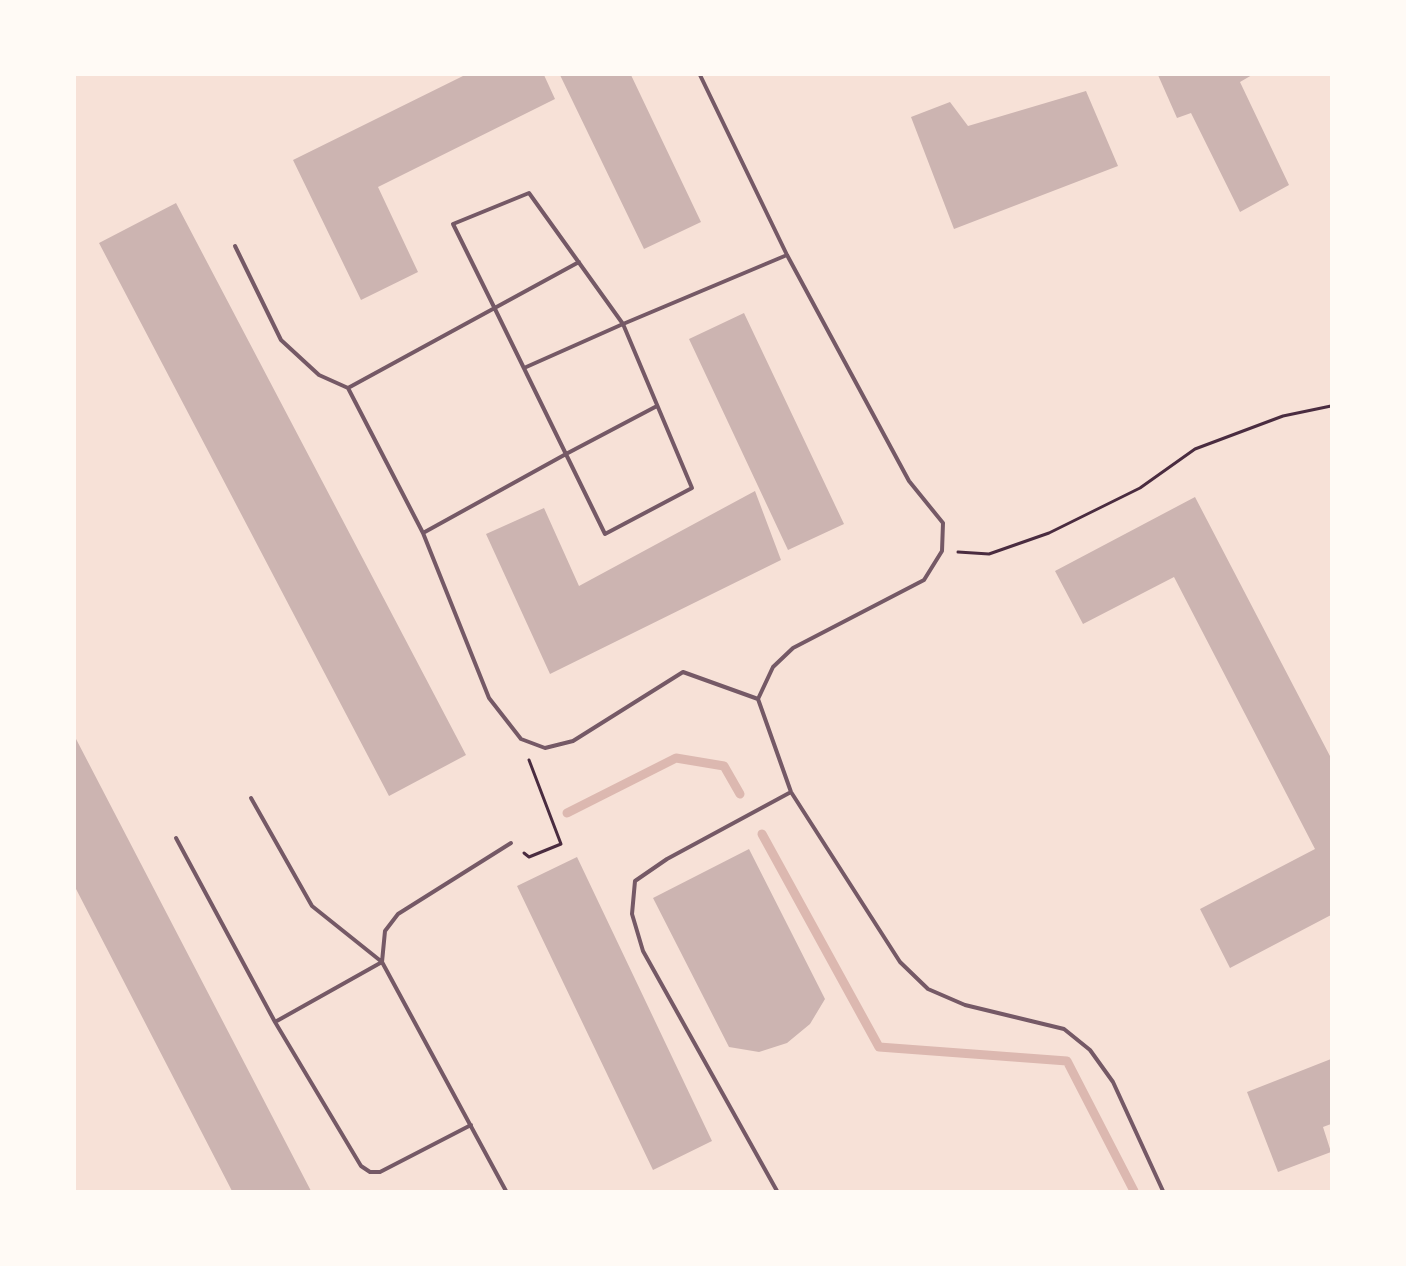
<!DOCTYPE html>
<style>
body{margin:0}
#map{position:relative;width:1406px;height:1266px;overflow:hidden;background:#f7e1d7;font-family:Mulish,sans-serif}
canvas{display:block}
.frame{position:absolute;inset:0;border:76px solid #fffaf5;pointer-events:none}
</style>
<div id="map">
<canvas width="1406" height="1266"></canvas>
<div class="frame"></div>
</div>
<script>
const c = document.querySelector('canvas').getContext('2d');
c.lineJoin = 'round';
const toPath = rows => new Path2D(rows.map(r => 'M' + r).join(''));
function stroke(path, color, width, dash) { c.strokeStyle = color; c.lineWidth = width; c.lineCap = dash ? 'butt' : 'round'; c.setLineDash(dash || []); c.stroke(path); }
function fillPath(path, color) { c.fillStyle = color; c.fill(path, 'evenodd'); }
stroke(toPath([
 [567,813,676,758,724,766,740,794],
 [762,834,879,1047,1067,1061,1134,1191]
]), '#dcb8b0', 9);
fillPath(toPath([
 [465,75,544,75,555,99,378,187,418,272,361,300,293,160],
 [560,75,631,75,701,222,644,249],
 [1158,75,1252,75,1240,82,1289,185,1240,212,1191,113,1177,118],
 [1086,91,1118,166,954,229,911,117,950,102,968,126],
 [176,203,466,755,389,796,99,243],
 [744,313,844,524,788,550,689,339],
 [755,491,781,560,550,674,486,534,544,508,579,586],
 [1195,497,1331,758,1331,915,1230,968,1200,909,1315,849,1174,577,1083,624,1055,571],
 [75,737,311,1191,232,1191,75,887],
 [749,849,825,999,810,1024,787,1043,759,1052,729,1047,653,898],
 [577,857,712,1141,653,1170,517,886],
 [1331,1059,1331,1124,1323,1127,1331,1152,1278,1172,1247,1092]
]), '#ccb4b1');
stroke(toPath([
 [958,552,989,554,1049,533,1140,488,1195,449,1283,416,1331,406],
 [524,853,529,857,561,844,529,760]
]), '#4a2c40', 3);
stroke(toPath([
 [700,75,787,255,909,481,943,523,942,551,924,580,793,648,773,667,758,699,791,792,900,962,928,989,965,1005,1064,1029,1090,1050,1113,1082,1163,1191],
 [235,246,281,340,319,375,348,388],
 [579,262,348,388,423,533,566,454,657,406],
 [524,368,623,324,692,488,605,534,495,309,453,224,529,193,623,324,787,255],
 [423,533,489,698,521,739,545,748,573,741,683,672,758,699],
 [251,798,312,906,382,962,506,1191],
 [176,838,275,1022],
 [471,1125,380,1172,370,1172,361,1166,275,1022,382,962,385,931,398,914,511,843],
 [777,1191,643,951,632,914,635,881,667,859,791,792]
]), '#755966', 4);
</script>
